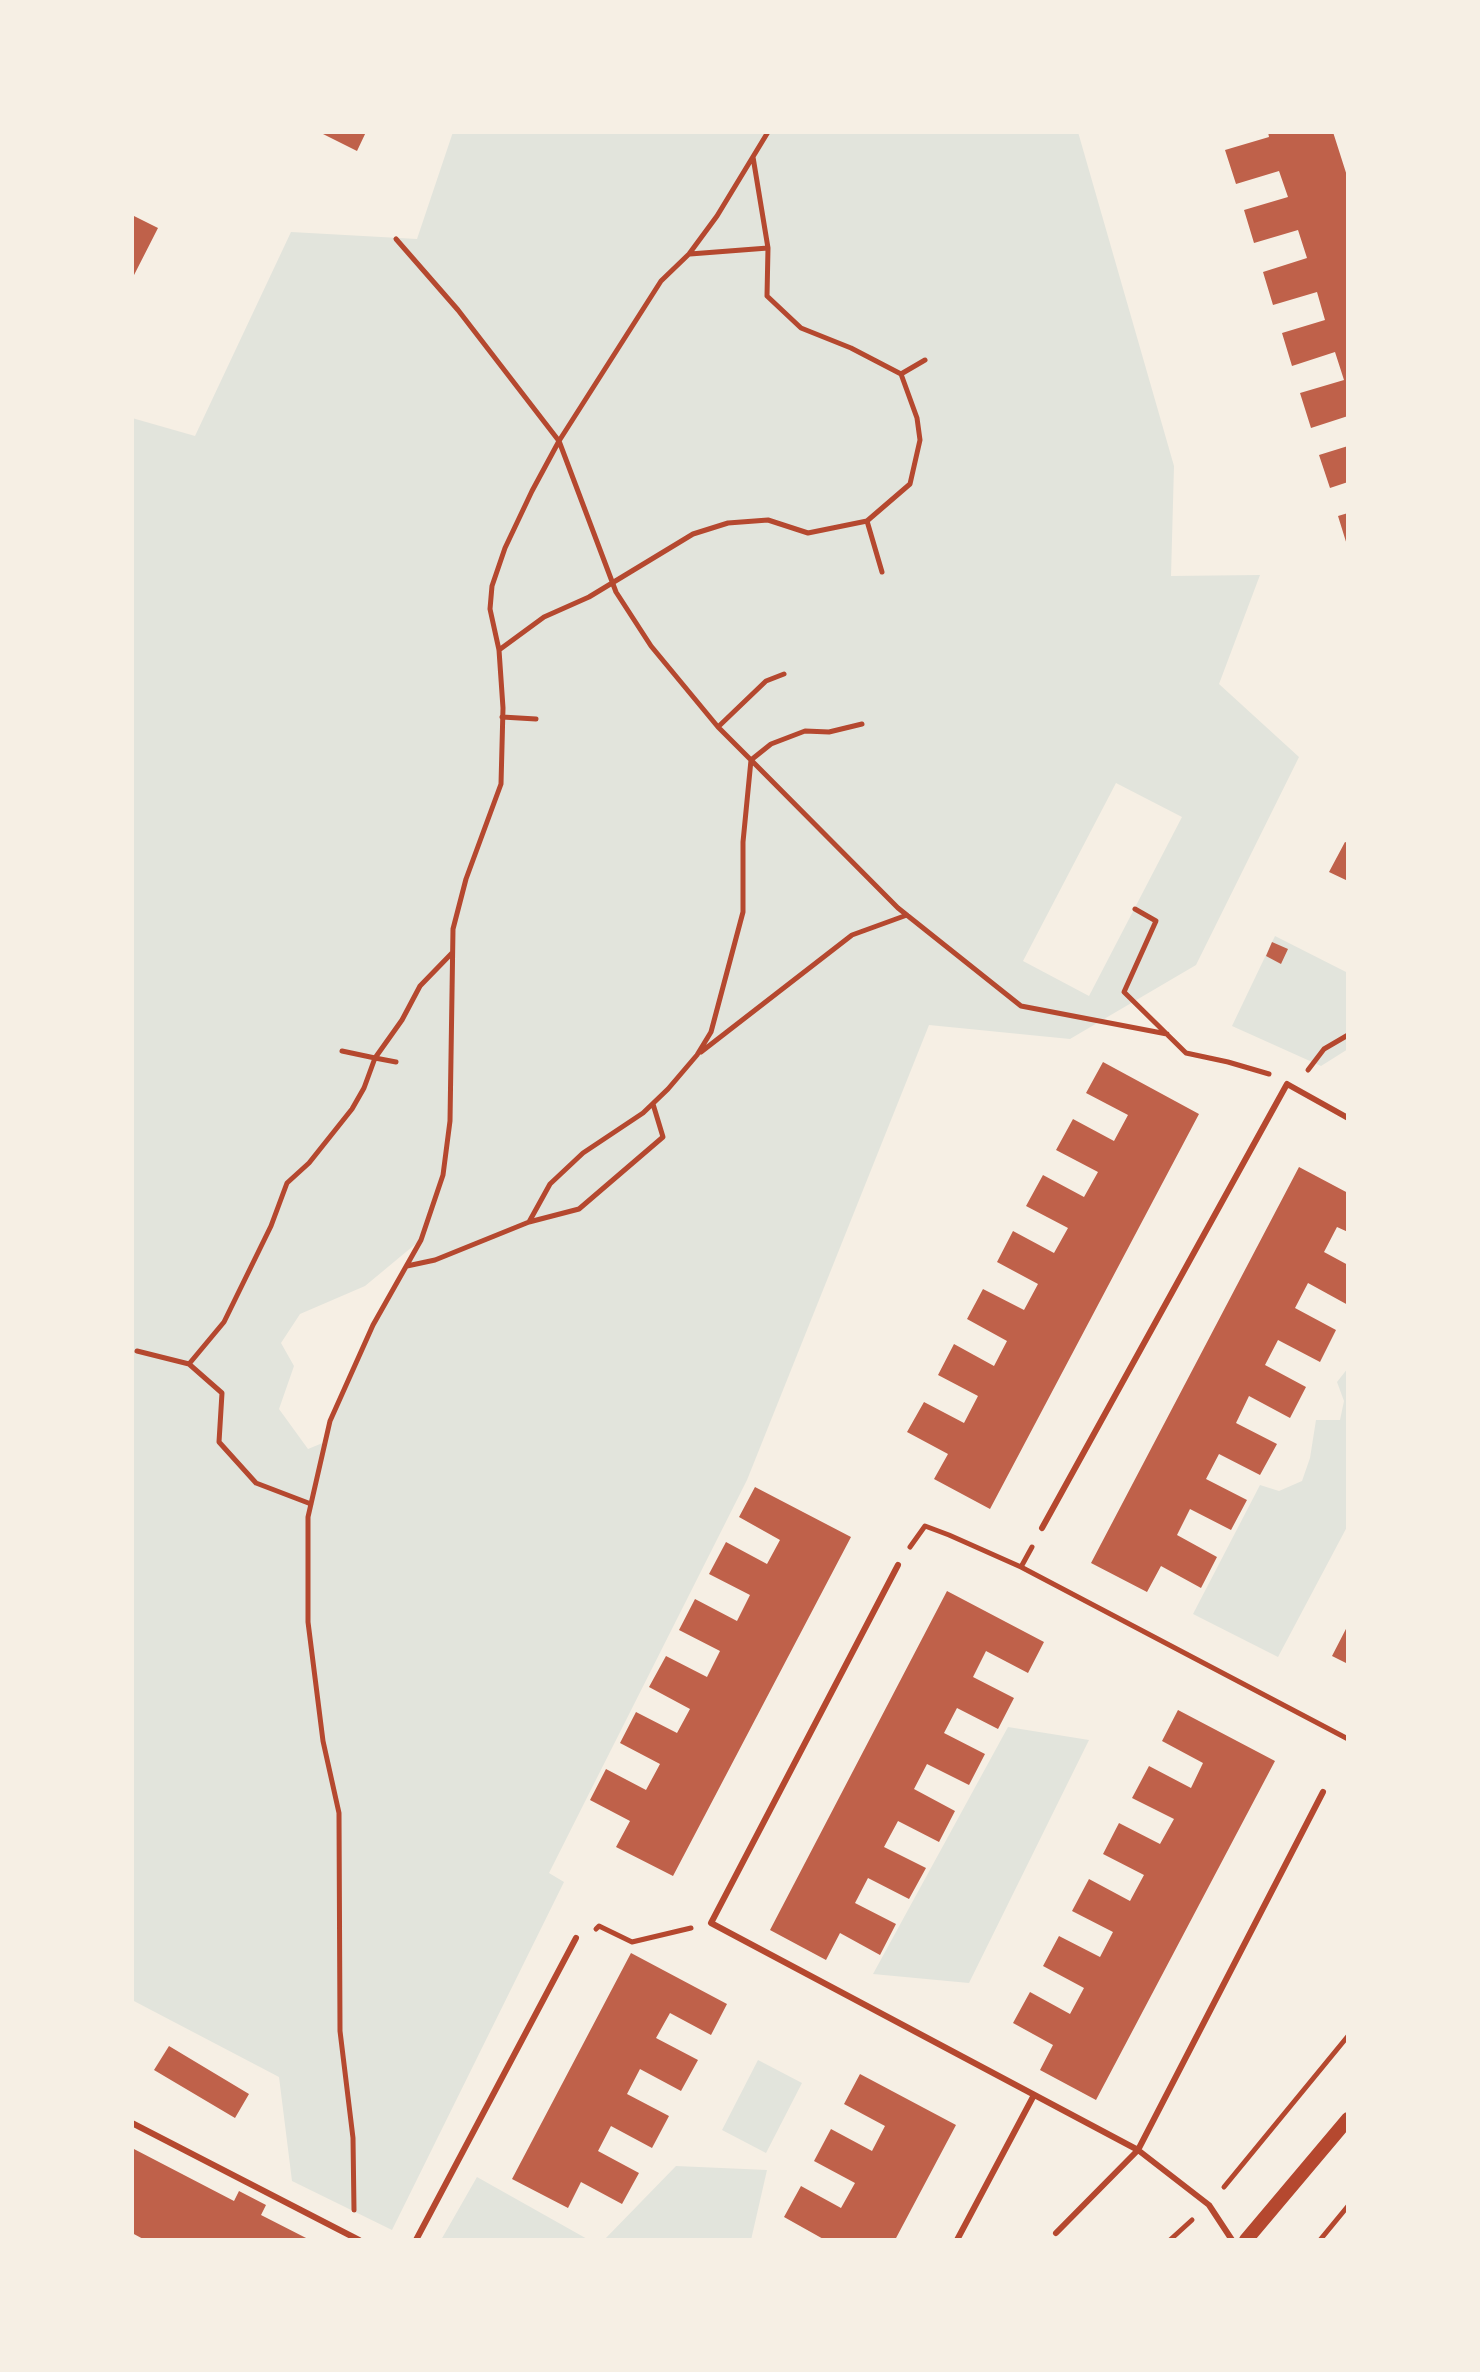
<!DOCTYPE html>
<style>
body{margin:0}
#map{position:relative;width:1480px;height:2372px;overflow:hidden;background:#f6efe4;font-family:Arial,sans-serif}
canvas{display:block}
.frame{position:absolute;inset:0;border:134px solid #f6efe4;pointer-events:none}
</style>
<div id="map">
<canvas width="1480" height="2372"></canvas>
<div class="frame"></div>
</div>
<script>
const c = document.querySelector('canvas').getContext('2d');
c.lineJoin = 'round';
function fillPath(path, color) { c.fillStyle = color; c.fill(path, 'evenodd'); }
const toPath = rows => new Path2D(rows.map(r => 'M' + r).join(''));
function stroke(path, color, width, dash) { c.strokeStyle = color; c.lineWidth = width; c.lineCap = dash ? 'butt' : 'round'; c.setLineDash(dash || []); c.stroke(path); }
fillPath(toPath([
 [453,132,1078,132,1174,466,1171,576,1260,575,1219,684,1299,757,1196,965,1070,1039,929,1025,747,1480,549,1873,564,1882,392,2230,292,2181,279,2077,132,2000,132,418,195,436,291,232,417,239],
 [1116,783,1182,817,1089,996,1023,961],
 [418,1242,373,1325,330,1421,325,1442,308,1449,279,1409,294,1366,281,1343,300,1314,365,1286],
 [1275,936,1348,973,1348,1049,1321,1066,1232,1026],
 [1348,1368,1348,1525,1278,1657,1193,1614,1260,1485,1279,1491,1302,1481,1310,1458,1316,1420,1340,1420,1344,1401,1337,1382],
 [1008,1727,1089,1740,969,1983,873,1974],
 [758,2060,802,2083,766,2153,722,2130],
 [676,2166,767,2170,751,2240,604,2240],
 [477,2177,589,2240,441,2240]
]), '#e2e4dc');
fillPath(toPath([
 [319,132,366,132,357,151],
 [1268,132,1333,132,1348,179,1348,416,1311,428,1300,393,1344,380,1335,352,1292,366,1282,333,1325,320,1317,292,1273,305,1263,272,1307,258,1298,230,1254,243,1244,210,1288,197,1279,171,1236,184,1225,150,1269,137],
 [132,215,158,228,132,279],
 [1348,446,1348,482,1330,488,1319,455],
 [1348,513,1348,545,1347,545,1338,516],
 [1345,842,1348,843,1348,881,1329,872],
 [1272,942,1288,949,1281,964,1266,956],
 [1103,1062,1199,1114,990,1509,934,1479,948,1454,907,1432,924,1402,964,1423,978,1396,938,1375,954,1344,994,1366,1007,1341,967,1319,983,1289,1024,1310,1038,1284,997,1262,1013,1231,1054,1253,1068,1228,1026,1206,1043,1175,1084,1197,1098,1172,1056,1150,1073,1119,1114,1141,1128,1115,1086,1093],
 [1299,1167,1348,1193,1348,1232,1337,1227,1324,1252,1348,1265,1348,1305,1308,1283,1295,1308,1336,1330,1320,1362,1278,1340,1265,1365,1306,1387,1290,1418,1249,1396,1236,1423,1277,1444,1260,1475,1219,1454,1206,1479,1247,1500,1231,1530,1190,1509,1177,1535,1217,1557,1201,1588,1161,1566,1147,1592,1091,1563],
 [755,1487,851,1537,673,1876,616,1847,630,1821,590,1800,606,1769,646,1790,660,1764,620,1743,636,1712,677,1733,690,1709,649,1687,666,1656,707,1677,720,1651,679,1630,695,1599,737,1621,750,1595,709,1574,726,1542,767,1564,780,1540,739,1517],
 [947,1591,1044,1642,1028,1673,986,1651,973,1677,1014,1698,998,1729,957,1708,944,1733,985,1754,969,1785,927,1764,914,1789,955,1811,939,1842,898,1821,884,1847,926,1868,909,1899,868,1878,855,1903,896,1924,880,1955,840,1933,826,1960,770,1930],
 [1348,1625,1348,1664,1332,1656],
 [1178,1710,1275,1761,1096,2100,1040,2070,1053,2045,1013,2023,1030,1992,1070,2014,1084,1988,1043,1966,1059,1936,1100,1957,1113,1932,1072,1911,1089,1879,1130,1901,1144,1875,1103,1854,1119,1823,1160,1844,1174,1819,1132,1798,1149,1766,1191,1788,1203,1763,1162,1741],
 [631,1953,727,2004,711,2035,670,2013,656,2038,698,2060,681,2091,640,2069,627,2094,669,2116,652,2148,611,2126,598,2151,639,2173,622,2204,581,2182,568,2208,512,2179],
 [169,2046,249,2094,235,2118,154,2070],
 [860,2074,956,2125,895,2240,825,2240,784,2217,801,2186,841,2208,855,2183,814,2161,831,2129,872,2151,885,2126,844,2104],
 [132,2148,234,2201,239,2191,266,2205,261,2215,310,2240,145,2240,132,2233]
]), '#bf614a');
stroke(toPath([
 [396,239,458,310,559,441,616,592,651,646,718,727,751,760,898,908,1021,1006,1167,1034],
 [690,254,768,248,753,157],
 [901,374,925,360],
 [867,521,882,572],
 [499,650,544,617,589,597,693,534,728,523,768,520,808,533,867,521,910,484,920,440,917,418,901,374,851,348,801,328,767,296,768,248],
 [502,717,536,719],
 [718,727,766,681,784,674],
 [1135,909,1156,921,1124,992,1186,1053,1228,1062,1269,1074],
 [701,1052,852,935,907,915],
 [396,1062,375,1058,402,1020,420,986,452,953],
 [1308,1070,1324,1049,1348,1035],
 [529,1222,579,1209,663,1137,653,1104],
 [407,1266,435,1260,529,1222,550,1184,583,1153,643,1113,668,1089,697,1055,711,1032,743,912,743,842,751,760,771,744,805,731,829,732,862,724],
 [137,1351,189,1364,224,1322,271,1226,287,1183,309,1163,352,1109,364,1088,375,1058,342,1051],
 [189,1364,222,1393,219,1442,256,1483,311,1504],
 [910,1547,925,1526,949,1535,1021,1567,1348,1739],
 [1021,1567,1032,1547],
 [596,1929,599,1926,632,1942,691,1928],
 [1224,2187,1348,2036],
 [354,2210,353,2138,340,2031,339,1813,323,1741,308,1622,308,1517,330,1421,373,1325,421,1240,443,1175,450,1121,453,929,466,879,501,784,503,708,499,650,490,609,492,586,505,548,532,491,559,441,661,281,689,254,717,216,768,132],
 [1170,2240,1192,2220],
 [1320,2240,1348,2206]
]), '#b5482f', 5);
stroke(toPath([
 [1042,1528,1287,1084,1348,1118],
 [898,1565,711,1923,1138,2150,1209,2205,1232,2240],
 [132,2123,359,2240],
 [1056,2233,1138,2150,1323,1792],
 [416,2240,576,1938],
 [957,2240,1034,2095]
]), '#b5482f', 6);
stroke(toPath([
 [1246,2240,1348,2119]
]), '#b5482f', 14);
</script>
